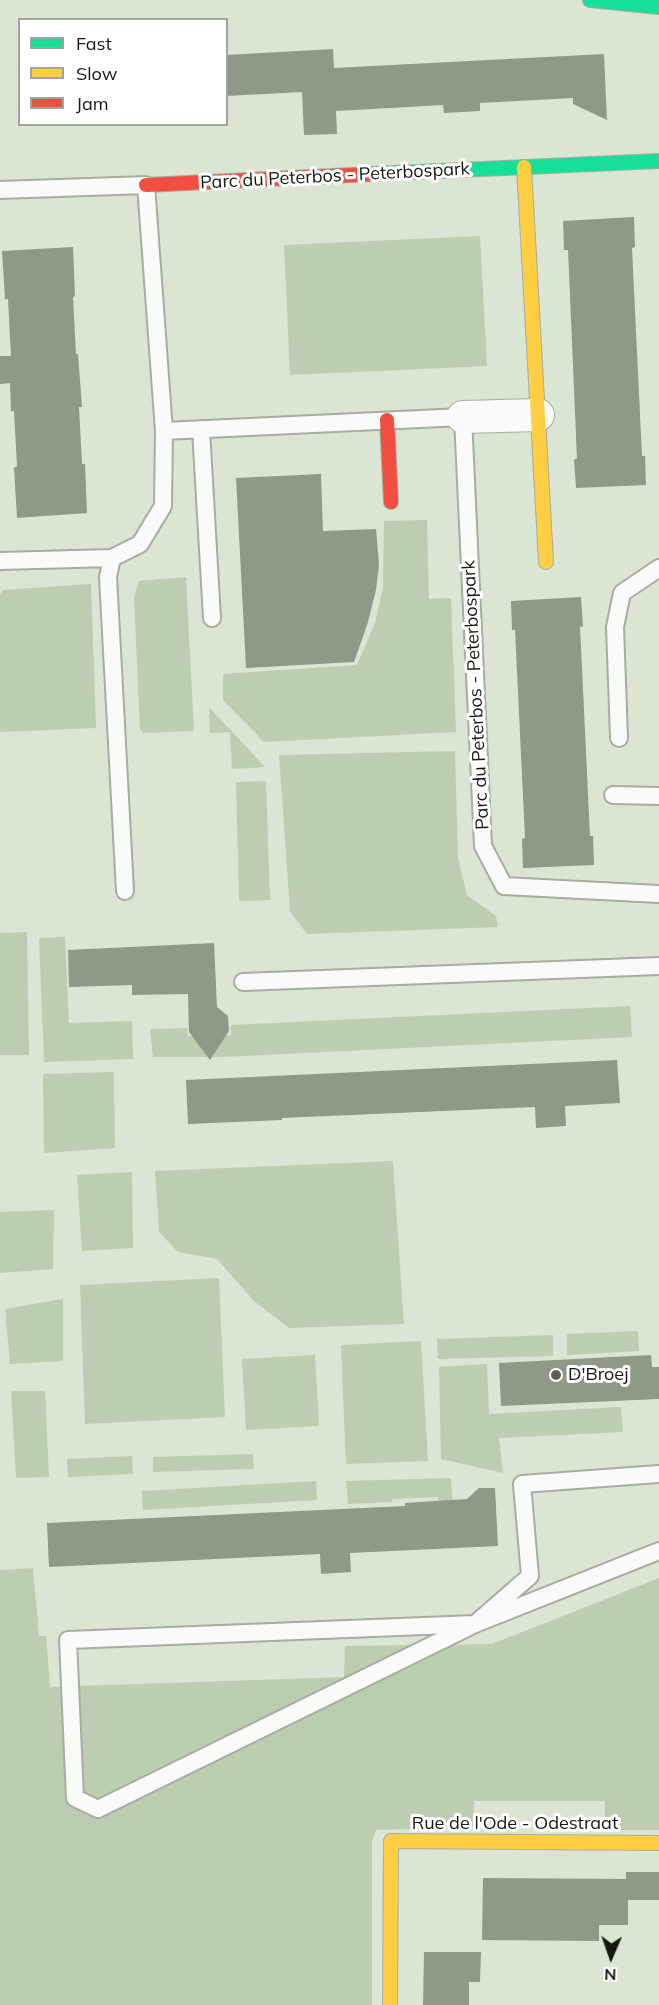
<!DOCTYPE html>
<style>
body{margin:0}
#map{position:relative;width:659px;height:2005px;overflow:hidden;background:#dae5d3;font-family:Mulish,sans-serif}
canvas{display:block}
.legend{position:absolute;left:18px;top:18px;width:210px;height:108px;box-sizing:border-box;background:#fff;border:2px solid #a0a39e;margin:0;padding:8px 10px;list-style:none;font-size:18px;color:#12190d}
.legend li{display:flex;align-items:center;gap:12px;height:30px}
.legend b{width:30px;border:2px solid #a0a39e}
.north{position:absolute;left:581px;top:1927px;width:60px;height:60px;-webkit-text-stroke:4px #fff;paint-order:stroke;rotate:182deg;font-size:16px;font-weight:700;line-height:24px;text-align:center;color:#12190d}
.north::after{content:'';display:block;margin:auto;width:21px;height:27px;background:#12190d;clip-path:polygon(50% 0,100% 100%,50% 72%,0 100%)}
</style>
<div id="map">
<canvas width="659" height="2005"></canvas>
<ul class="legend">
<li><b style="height:8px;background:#16e098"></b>Fast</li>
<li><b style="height:8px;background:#ffcf43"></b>Slow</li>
<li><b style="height:8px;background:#f24e42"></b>Jam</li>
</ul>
<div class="north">N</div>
</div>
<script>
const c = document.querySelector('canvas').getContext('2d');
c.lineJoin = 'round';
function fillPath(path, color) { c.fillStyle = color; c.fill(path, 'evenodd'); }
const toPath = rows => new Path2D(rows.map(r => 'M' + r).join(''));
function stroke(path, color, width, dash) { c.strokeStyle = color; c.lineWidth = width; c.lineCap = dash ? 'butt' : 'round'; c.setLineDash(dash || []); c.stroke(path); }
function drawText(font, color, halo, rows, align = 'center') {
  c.font = font + ' Mulish,sans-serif'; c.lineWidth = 6; c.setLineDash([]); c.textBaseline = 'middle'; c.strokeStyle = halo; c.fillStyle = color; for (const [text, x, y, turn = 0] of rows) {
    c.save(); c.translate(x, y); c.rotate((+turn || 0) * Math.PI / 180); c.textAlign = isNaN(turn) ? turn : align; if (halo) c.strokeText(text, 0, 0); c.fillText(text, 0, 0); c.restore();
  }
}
fillPath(toPath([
 [480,236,487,366,290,375,284,245],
 [427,520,429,599,451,598,456,732,264,742,223,700,223,674,357,665,375,623,383,588,384,521],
 [186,577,194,731,143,733,140,729,134,597,139,581],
 [91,584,96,728,0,732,0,595,3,590],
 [209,707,265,767,232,769,230,732,210,733],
 [455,751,458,858,467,895,496,916,498,927,307,934,290,911,279,755],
 [266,781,270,900,239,901,236,782],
 [27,932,29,1055,0,1055,0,933],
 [65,937,69,1023,132,1021,133,1059,44,1062,39,938],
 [630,1006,632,1037,222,1057,153,1057,150,1029,187,1028,188,1036,231,1035,231,1025],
 [114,1072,115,1148,44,1153,43,1074],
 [393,1161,404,1324,289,1328,254,1301,217,1259,178,1252,159,1232,155,1171],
 [132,1172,133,1248,82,1251,77,1175],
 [54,1210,53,1269,0,1273,0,1212],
 [219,1278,225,1417,85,1424,80,1285],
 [63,1299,63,1361,10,1364,5,1309],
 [638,1331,639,1351,567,1355,567,1334],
 [553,1335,553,1356,438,1359,437,1339],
 [421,1341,428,1461,346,1464,341,1345],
 [315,1355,319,1426,246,1430,242,1359],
 [487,1364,489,1414,621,1407,623,1432,499,1438,503,1473,441,1459,439,1367],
 [11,1391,45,1391,49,1477,16,1478],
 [253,1454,254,1469,153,1472,153,1457],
 [132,1456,133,1474,68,1477,67,1459],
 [451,1478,456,1548,441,1548,438,1497,392,1499,392,1502,348,1504,346,1481],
 [316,1481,317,1500,143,1510,142,1491],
 [33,1568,39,1636,46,1636,50,1687,344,1677,345,1646,492,1644,659,1578,659,1830,605,1830,605,1801,474,1801,473,1827,376,1830,372,1841,372,2005,0,2005,0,1570]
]), '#bccdb1');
fillPath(toPath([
 [333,49,334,68,604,54,607,120,573,104,573,98,480,103,480,111,444,113,443,105,336,111,337,134,304,135,302,92,226,96,226,55],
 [634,217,635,247,632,248,642,456,645,456,646,485,576,488,574,459,577,459,568,250,564,250,563,221],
 [73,247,75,296,73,297,76,354,78,354,82,407,79,407,82,464,85,464,87,513,17,518,14,467,17,467,14,411,11,411,10,383,0,384,0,356,11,356,8,299,5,299,2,251],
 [321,474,323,531,376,529,379,565,376,590,368,622,359,648,354,662,246,668,236,478],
 [581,597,583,627,580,626,590,836,593,836,594,865,523,868,522,839,525,838,515,630,512,630,511,601],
 [214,943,217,1007,228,1016,229,1031,210,1060,189,1032,188,994,132,995,132,985,69,987,68,950],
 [617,1060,620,1103,565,1106,566,1126,536,1128,535,1107,282,1118,282,1120,188,1124,186,1080],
 [651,1355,652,1367,659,1367,659,1399,501,1406,499,1363],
 [479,1488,495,1488,498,1546,350,1553,351,1572,321,1574,320,1554,49,1567,47,1523,405,1506,405,1503,467,1499],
 [626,1872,659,1872,659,1900,628,1900,628,1925,599,1925,599,1941,482,1940,483,1878,626,1879],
 [424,1952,481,1952,480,1982,469,1982,469,2005,423,2005]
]), '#8f9988');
const lane = toPath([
 [0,190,146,185,164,431,463,417,483,846,504,886,659,894],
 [201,429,212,618],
 [112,558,108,577,125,891],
 [0,561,112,558,140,544,163,506,164,431],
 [619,738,615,627,622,593,659,568],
 [613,795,659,796],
 [243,982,659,966],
 [659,1474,522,1484,530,1576,475,1624,68,1640,75,1798,98,1809,475,1624,659,1551]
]);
const street = toPath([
 [463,417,538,415]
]);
const fast = toPath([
 [590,0,659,7],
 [372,174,659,161]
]);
const slow = toPath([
 [524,167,546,562],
 [390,2005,391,1841,659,1843]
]);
const jam = toPath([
 [146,185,372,174],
 [387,420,391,502]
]);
stroke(lane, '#a5aea0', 20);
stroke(street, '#a5aea0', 34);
stroke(fast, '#a5aea0', 16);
stroke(slow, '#a5aea0', 16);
stroke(jam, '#a5aea0', 16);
stroke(lane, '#f9fbf8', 16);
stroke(street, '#f9fbf8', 32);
stroke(fast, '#16e098', 14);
stroke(slow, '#ffcf43', 14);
stroke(jam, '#f24e42', 14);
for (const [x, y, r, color] of [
 [556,1375,6,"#586052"]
]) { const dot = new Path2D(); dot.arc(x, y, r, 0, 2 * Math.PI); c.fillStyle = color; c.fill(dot); stroke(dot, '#fff', 2); }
drawText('18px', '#12190d', '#fff', [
 ["Parc du Peterbos - Peterbospark",335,176,-3],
 ["Parc du Peterbos - Peterbospark",476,695,-93],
 ["Rue de l'Ode - Odestraat",515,1824]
]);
drawText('18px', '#12190d', '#fff', [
 ["D'Broej",568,1375]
], 'left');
</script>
